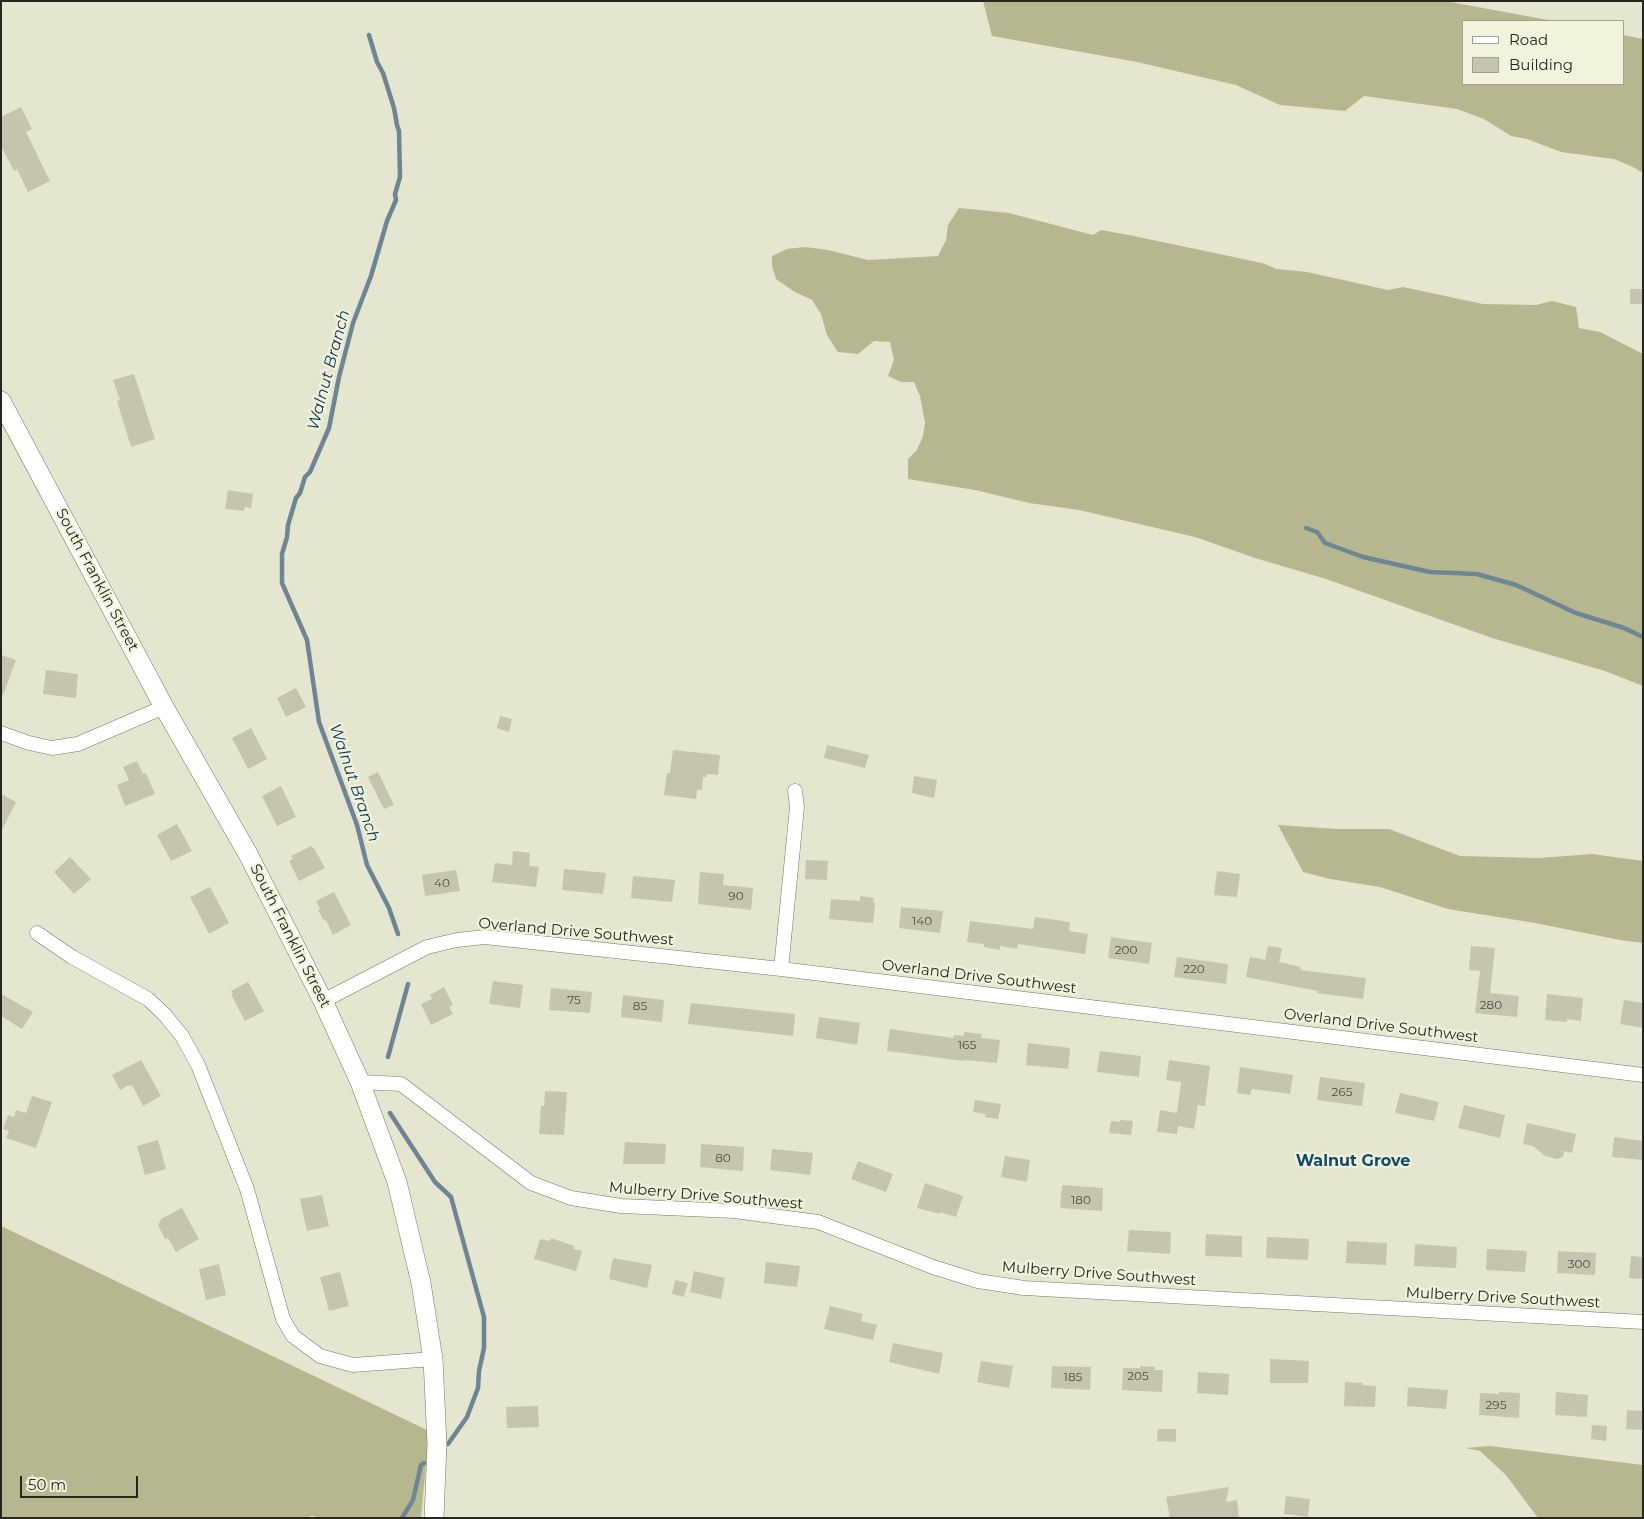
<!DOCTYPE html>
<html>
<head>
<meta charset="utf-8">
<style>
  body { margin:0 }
  #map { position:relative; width:1644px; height:1519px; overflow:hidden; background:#e5e6d0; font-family:Montserrat,sans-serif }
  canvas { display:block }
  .frame { position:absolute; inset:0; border:2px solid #26261e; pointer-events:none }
  .legend { position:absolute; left:1462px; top:20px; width:162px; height:65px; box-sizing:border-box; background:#f2f3dd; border:1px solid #a0a191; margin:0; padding:6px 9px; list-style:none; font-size:15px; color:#26261e }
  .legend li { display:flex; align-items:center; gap:10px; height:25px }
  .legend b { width:25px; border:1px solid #a0a191 }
  .scale { position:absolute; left:20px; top:1476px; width:118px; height:22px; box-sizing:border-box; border:2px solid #26261e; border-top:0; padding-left:6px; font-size:15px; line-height:18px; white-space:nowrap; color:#26261e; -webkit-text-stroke:4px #f2f3dd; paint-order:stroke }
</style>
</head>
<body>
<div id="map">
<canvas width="1644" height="1519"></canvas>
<div class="frame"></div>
<ul class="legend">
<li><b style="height:6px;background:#fff"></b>Road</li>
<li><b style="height:14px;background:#c4c4af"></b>Building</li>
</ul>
<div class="scale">50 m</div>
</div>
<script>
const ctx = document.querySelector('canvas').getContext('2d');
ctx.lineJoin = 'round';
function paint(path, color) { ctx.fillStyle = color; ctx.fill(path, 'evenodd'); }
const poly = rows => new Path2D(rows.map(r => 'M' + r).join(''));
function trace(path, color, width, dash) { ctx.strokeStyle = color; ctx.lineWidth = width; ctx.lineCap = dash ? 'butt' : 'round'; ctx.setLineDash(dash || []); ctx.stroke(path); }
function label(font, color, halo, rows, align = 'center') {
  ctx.font = font + ' Montserrat,sans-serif'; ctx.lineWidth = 4.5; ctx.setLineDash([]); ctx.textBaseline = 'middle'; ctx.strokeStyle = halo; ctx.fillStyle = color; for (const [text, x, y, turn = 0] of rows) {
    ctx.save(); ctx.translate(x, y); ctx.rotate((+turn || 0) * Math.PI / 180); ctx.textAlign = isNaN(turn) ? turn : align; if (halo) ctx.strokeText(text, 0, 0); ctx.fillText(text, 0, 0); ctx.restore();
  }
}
paint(poly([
  [983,1,1445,1,1554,21,1463,21,1463,84,1623,84,1623,35,1643,39,1643,173,1633,167,1614,159,1561,152,1527,139,1511,136,1484,119,1457,109,1364,96,1345,111,1280,105,1236,85,1137,62,992,36],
  [959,208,1009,213,1093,235,1101,230,1129,235,1262,263,1277,269,1307,272,1388,290,1403,287,1483,304,1536,305,1552,301,1576,307,1579,328,1600,332,1643,354,1643,686,1605,671,1492,638,1326,579,1255,558,1195,537,1079,510,1029,503,975,490,908,479,908,459,917,450,923,436,925,423,920,396,914,382,901,382,888,376,894,360,890,342,874,341,858,354,838,352,827,335,821,314,812,300,795,292,776,279,772,266,772,256,787,249,805,247,828,250,868,260,938,256,946,240,948,225],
  [1278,825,1337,829,1389,829,1460,856,1539,858,1592,854,1643,861,1643,943,1620,940,1535,923,1448,909,1380,887,1330,879,1303,872],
  [1,1226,429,1431,421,1518,321,1518,311,1516,308,1518,1,1518],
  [1490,1446,1643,1465,1643,1518,1538,1518,1506,1475,1480,1451,1465,1448]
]), '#b6b78f');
trace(poly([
  [369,35,377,62,383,73,394,108,397,125,399,131,400,177,395,194,396,200,387,221,371,276,353,323,339,377,329,428,310,472,305,477,300,493,296,498,288,525,287,537,282,554,282,583,307,640,319,722,357,825,367,865,389,908,398,934],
  [1306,528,1317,532,1325,543,1363,557,1430,572,1477,574,1516,585,1576,613,1624,628,1643,637],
  [388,1057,408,984],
  [390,1113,435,1182,451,1197,484,1317,484,1348,479,1371,478,1388,467,1417,448,1444],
  [402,1518,413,1500,421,1465,424,1463]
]), '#6d8595', 4.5);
paint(poly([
  [21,107,32,129,26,132,50,181,28,192,17,169,14,171,1,146,1,117],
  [1630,289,1643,289,1643,304,1630,304],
  [134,374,155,439,131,447,117,401,120,400,113,380],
  [228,490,253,494,251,508,245,507,244,511,225,509],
  [1,655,16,660,3,695,1,695],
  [46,670,78,674,76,698,43,694],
  [296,688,306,707,286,717,277,698],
  [500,716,512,719,509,732,497,728],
  [251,728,267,759,248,769,232,738],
  [827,745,869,755,865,768,824,758],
  [673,750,720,755,718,775,707,774,706,777,703,777,702,790,697,790,696,799,664,795,667,773,670,773],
  [137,761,143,774,146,773,155,794,125,806,117,785,129,780,123,767],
  [378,772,394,805,384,809,368,777],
  [914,776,937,780,934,798,912,793],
  [281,786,296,817,277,826,262,796],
  [1,794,16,802,1,832],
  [177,824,192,851,171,861,157,835],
  [311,846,313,848,314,848,325,868,299,881,289,861,293,859,291,856],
  [513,851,530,853,529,866,539,867,536,887,492,882,495,863,512,865],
  [70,857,91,879,74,894,54,872],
  [806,860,828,861,827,880,805,879],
  [564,869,606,873,603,894,562,890],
  [456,870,460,891,425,896,422,875],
  [1217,871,1240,874,1237,897,1214,895],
  [700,872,724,874,723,885,753,888,751,910,698,904],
  [633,876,675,880,672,902,631,898],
  [210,887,229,923,209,934,190,897],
  [334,892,351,925,333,935,326,920,324,921,318,910,320,909,316,901],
  [860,896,874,898,873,903,875,903,873,923,829,919,831,899,860,901],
  [901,907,943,911,940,933,899,928],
  [1035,917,1070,922,1069,931,1088,934,1085,954,1018,944,1017,949,1000,946,1000,950,984,947,984,944,967,942,970,921,1033,929],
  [1111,937,1152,943,1149,964,1108,958],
  [1268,946,1282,948,1279,962,1301,967,1300,970,1366,978,1363,999,1317,993,1318,991,1246,977,1250,957,1265,960],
  [1471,946,1495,948,1490,993,1519,996,1517,1017,1475,1013,1480,971,1469,970],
  [1177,957,1228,964,1226,984,1174,977],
  [493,981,523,985,520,1008,489,1004],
  [248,982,264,1011,245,1021,231,994,233,994,231,991],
  [444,987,453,1005,449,1007,453,1014,431,1025,421,1004,432,999,430,995],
  [551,988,592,992,590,1013,549,1010],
  [1,994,33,1012,22,1029,1,1016],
  [1547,994,1583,998,1581,1021,1567,1019,1567,1022,1545,1020],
  [623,995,664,1000,662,1022,621,1017],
  [1624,1000,1643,1003,1643,1028,1620,1024],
  [691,1003,795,1014,793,1036,688,1024],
  [819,1017,860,1023,857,1045,816,1038],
  [890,1029,953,1038,954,1035,964,1036,964,1032,982,1034,981,1038,1000,1040,997,1063,964,1060,964,1061,887,1051],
  [1028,1043,1070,1048,1068,1069,1026,1065],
  [1100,1051,1141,1056,1139,1077,1097,1072],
  [141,1060,161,1096,143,1106,132,1085,130,1086,129,1085,120,1090,112,1075],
  [1169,1060,1210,1066,1205,1106,1198,1105,1194,1129,1178,1126,1177,1134,1157,1132,1160,1110,1177,1113,1181,1082,1166,1080],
  [1240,1067,1293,1075,1290,1094,1252,1089,1250,1095,1237,1093],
  [1320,1077,1365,1083,1362,1106,1317,1100],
  [545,1091,567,1092,564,1135,539,1134,541,1106,544,1106],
  [1400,1093,1439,1102,1434,1121,1395,1113],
  [32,1096,52,1102,36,1148,6,1138,9,1131,3,1129,8,1115,14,1117,16,1110,26,1113],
  [975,1100,1001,1104,998,1119,985,1117,986,1114,973,1112],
  [1464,1105,1505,1115,1500,1138,1458,1128],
  [1120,1120,1133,1121,1131,1135,1109,1133,1111,1121,1120,1122],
  [1527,1123,1576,1134,1572,1153,1564,1151,1563,1157,1557,1159,1545,1156,1533,1146,1523,1144],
  [1614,1137,1643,1141,1643,1160,1612,1157],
  [158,1140,166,1169,145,1175,137,1146],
  [625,1142,666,1144,665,1164,623,1164],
  [701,1144,744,1147,743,1171,700,1167],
  [772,1149,813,1153,810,1175,770,1170],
  [1005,1156,1030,1160,1027,1182,1001,1177],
  [858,1161,893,1174,886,1192,851,1179],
  [925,1183,963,1196,956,1217,940,1212,940,1214,917,1208],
  [1062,1185,1103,1188,1102,1211,1060,1208],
  [322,1195,329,1226,307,1231,300,1199],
  [182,1208,199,1239,176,1252,168,1238,165,1239,158,1225,161,1219],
  [1129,1230,1171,1232,1170,1254,1127,1251],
  [1206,1234,1242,1236,1242,1257,1205,1256],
  [1267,1237,1309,1239,1308,1260,1266,1258],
  [551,1238,574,1246,574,1249,582,1251,576,1271,534,1259,540,1239,550,1241],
  [1347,1241,1387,1243,1386,1265,1346,1263],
  [1415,1244,1457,1247,1456,1268,1414,1266],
  [1487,1249,1527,1251,1525,1272,1486,1270],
  [1558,1251,1596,1253,1595,1275,1557,1273],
  [1631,1256,1643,1257,1643,1279,1629,1278],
  [613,1258,652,1265,647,1288,609,1279],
  [766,1262,800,1266,797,1287,764,1283],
  [219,1264,226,1295,206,1300,199,1269],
  [694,1271,725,1278,721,1299,690,1292],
  [340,1272,349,1306,329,1311,320,1277],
  [675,1280,688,1283,684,1297,672,1294],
  [830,1306,863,1314,861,1321,877,1325,873,1340,824,1329],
  [893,1343,943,1353,939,1374,889,1362],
  [1270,1359,1309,1361,1308,1383,1270,1383],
  [981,1361,1013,1366,1009,1388,977,1382],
  [1052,1366,1091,1367,1090,1390,1051,1388],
  [1140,1366,1155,1367,1154,1370,1163,1370,1162,1392,1122,1390,1123,1368,1140,1368],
  [1198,1372,1229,1374,1228,1395,1197,1393],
  [1345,1382,1363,1383,1362,1385,1376,1386,1375,1407,1344,1406],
  [1408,1387,1448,1390,1446,1409,1407,1406],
  [1499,1392,1520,1393,1519,1418,1479,1415,1480,1393,1499,1394],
  [1556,1392,1588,1395,1587,1417,1555,1415],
  [538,1406,539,1427,507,1428,506,1407],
  [1627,1410,1643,1411,1643,1430,1626,1429],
  [1592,1425,1607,1426,1606,1441,1591,1439],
  [1158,1429,1176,1429,1176,1442,1157,1441],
  [1229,1487,1226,1502,1237,1500,1239,1518,1170,1518,1166,1497],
  [1286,1496,1310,1499,1308,1517,1284,1514]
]), '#c4c4af');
const minor = poly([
  [1,733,29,743,52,748,78,744,164,707],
  [37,933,72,957,148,999,164,1014,182,1036,198,1065,247,1189,283,1319,293,1336,320,1356,353,1365,433,1359],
  [781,969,797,807,795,791],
  [323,1001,427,947,457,940,485,937,781,969,1643,1075],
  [360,1082,401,1084,531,1183,571,1198,621,1206,734,1211,818,1222,933,1267,978,1281,1024,1288,1643,1322]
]);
const secondary = poly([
  [1,401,164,707,248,854,323,1001,360,1082,397,1182,421,1283,433,1359,437,1444,434,1518]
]);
trace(minor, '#757562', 15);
trace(secondary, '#757562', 20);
trace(minor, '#fff', 14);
trace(secondary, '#fff', 19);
label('12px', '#4e4e42', null, [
  ["40",442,883],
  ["90",736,896],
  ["140",922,921],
  ["200",1126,950],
  ["220",1194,969],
  ["75",574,1000],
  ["280",1491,1005],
  ["85",640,1006],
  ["165",967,1045],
  ["265",1342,1092],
  ["80",723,1158],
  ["180",1081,1200],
  ["300",1579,1264],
  ["205",1138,1376],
  ["185",1073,1377],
  ["295",1496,1405]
]);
label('15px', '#26261e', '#f2f3dd', [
  ["South Franklin Street",97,580,62],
  ["Overland Drive Southwest",576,932,5],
  ["South Franklin Street",290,936,63],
  ["Overland Drive Southwest",979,977,7],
  ["Overland Drive Southwest",1381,1026,7],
  ["Mulberry Drive Southwest",706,1196,5],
  ["Mulberry Drive Southwest",1099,1274,4],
  ["Mulberry Drive Southwest",1503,1298,3]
]);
label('italic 16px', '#093651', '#f2f3dd', [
  ["Walnut Branch",329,370,-75],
  ["Walnut Branch",354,783,71]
]);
label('bold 16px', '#12496b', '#f2f3dd', [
  ["Walnut Grove",1353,1161]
]);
</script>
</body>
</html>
